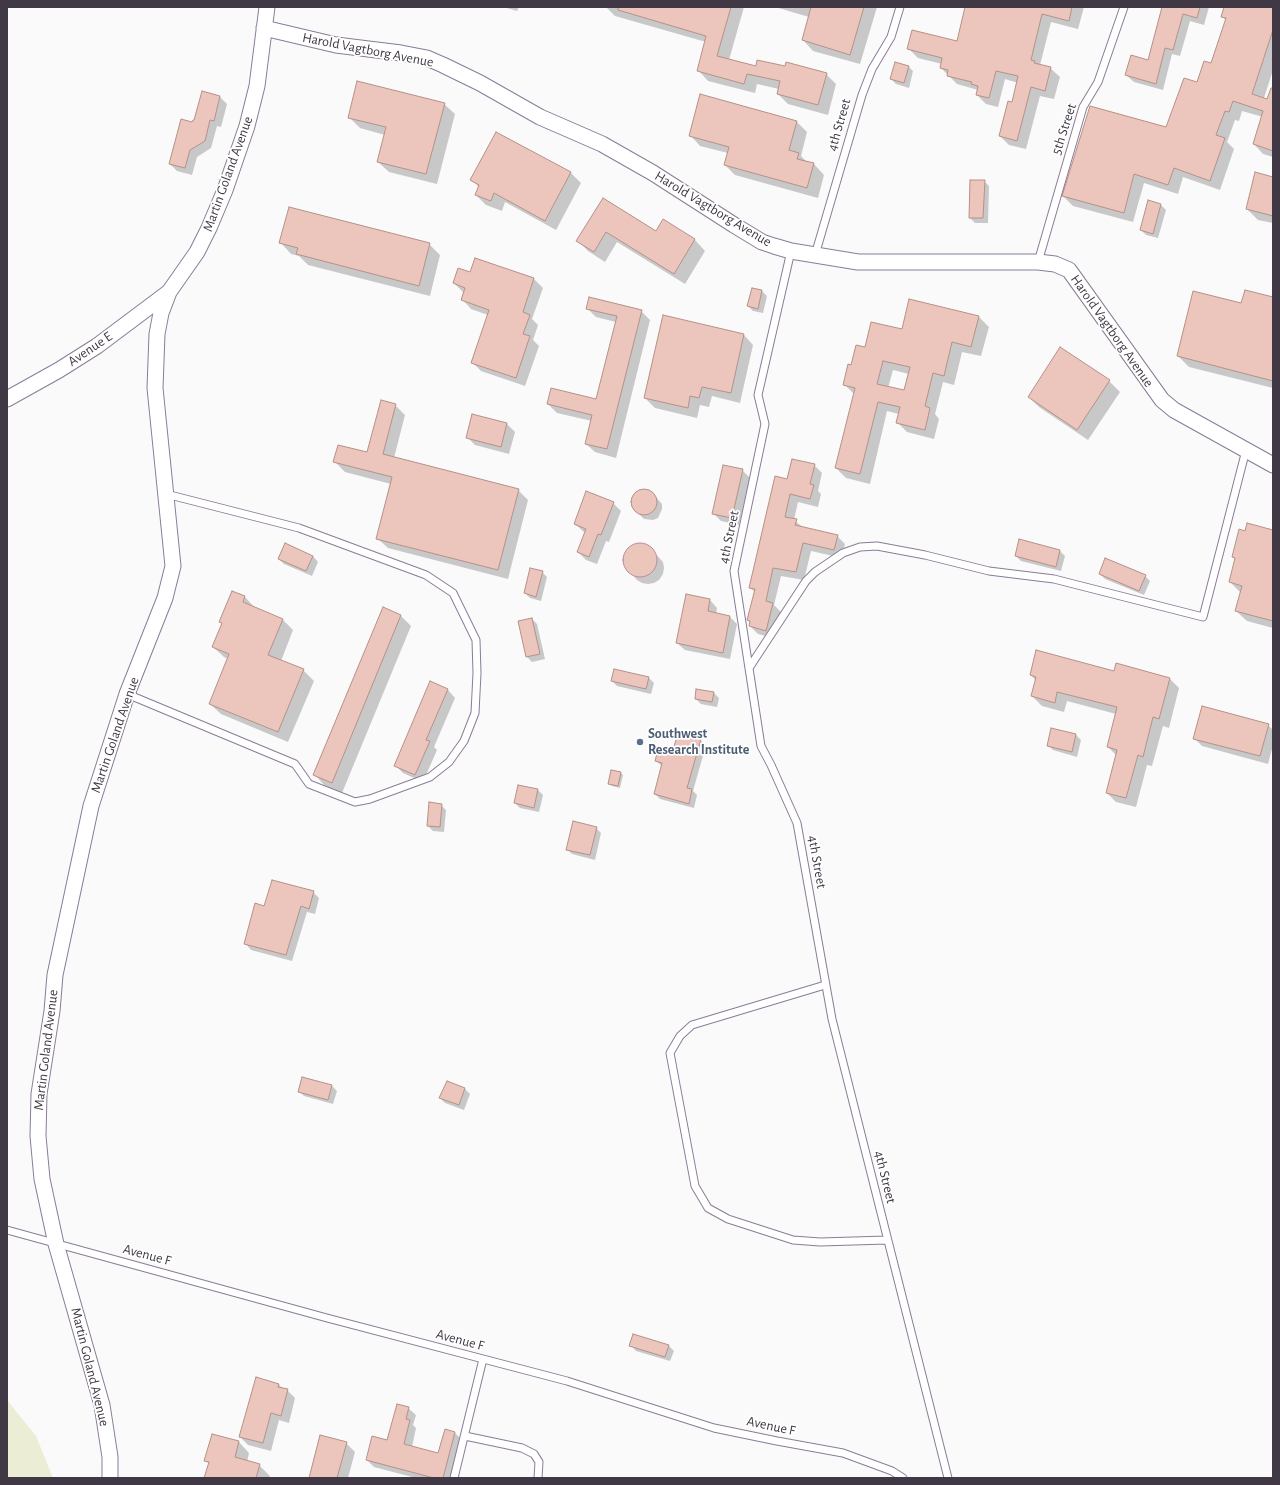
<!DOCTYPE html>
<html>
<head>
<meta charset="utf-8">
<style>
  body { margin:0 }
  #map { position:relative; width:1280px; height:1485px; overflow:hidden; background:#fafafa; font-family:"Alegreya Sans",sans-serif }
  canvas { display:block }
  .frame { position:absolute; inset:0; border:8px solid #403945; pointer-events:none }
</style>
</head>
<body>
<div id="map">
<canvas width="1280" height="1485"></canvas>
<div class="frame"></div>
</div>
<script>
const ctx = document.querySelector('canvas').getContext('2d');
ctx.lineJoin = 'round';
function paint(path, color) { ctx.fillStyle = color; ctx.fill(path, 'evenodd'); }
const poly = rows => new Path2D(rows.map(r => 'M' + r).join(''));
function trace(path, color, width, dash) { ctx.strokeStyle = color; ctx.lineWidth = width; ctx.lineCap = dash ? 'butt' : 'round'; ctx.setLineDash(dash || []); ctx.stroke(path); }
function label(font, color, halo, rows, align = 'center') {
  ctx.font = font + ' "Alegreya Sans",sans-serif'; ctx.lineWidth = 3.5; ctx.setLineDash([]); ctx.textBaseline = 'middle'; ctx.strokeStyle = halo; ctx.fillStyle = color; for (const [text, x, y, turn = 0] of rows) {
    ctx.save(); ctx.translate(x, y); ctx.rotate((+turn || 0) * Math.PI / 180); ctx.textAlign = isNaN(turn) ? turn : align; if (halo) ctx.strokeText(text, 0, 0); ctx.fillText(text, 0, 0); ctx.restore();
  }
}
paint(poly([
  [7,1400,36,1436,53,1478,7,1478]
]), '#ebedd5');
paint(poly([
  [503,7,519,7,517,11],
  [606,7,744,7,729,60,756,68,826,74,836,84,828,115,788,104,778,94,779,89,757,84,755,93,708,81,698,70,706,42,615,16],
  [775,7,877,7,860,64,813,51,803,40,809,17],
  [966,7,1084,7,1078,29,1051,22,1040,65,1050,68,1060,77,1054,99,1040,96,1026,149,1009,145,1000,136,1013,103,1018,83,1005,79,998,107,986,104,977,95,978,90,957,84,941,68,942,64,918,58,908,48,958,42],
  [1163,7,1209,7,1204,25,1190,21,1180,56,1172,54,1163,90,1134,82,1126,75,1149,61],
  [1225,7,1273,7,1273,70,1264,98,1273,101,1273,157,1263,154,1254,144,1263,117,1242,111,1239,121,1235,120,1227,142,1234,149,1220,190,1183,177,1178,194,1144,183,1133,222,1073,206,1063,196,1167,128,1197,83,1212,65,1226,21,1222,16],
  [908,66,913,71,909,88,896,84,891,79],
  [203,93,220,97,227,104,221,127,217,126,211,148,197,157,192,175,177,171,170,164,193,123,195,121],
  [444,104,455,114,437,184,389,172,378,162,385,135,360,128,349,117],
  [797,122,807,132,801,156,808,163,814,164,824,175,818,198,735,175,725,165,728,153,700,146,690,135],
  [497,133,571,173,581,183,556,230,505,202,502,211,486,205,476,195,479,187,472,180],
  [1273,178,1273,223,1258,220,1247,209],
  [984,181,989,186,988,223,975,223,970,218],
  [603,199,656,232,663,221,695,240,705,251,685,284,617,242,605,262,588,251,578,241],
  [1161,205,1166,210,1158,238,1146,235,1141,230],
  [281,243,429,244,440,255,430,296,308,265,299,256,291,254],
  [476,259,534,279,543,288,532,319,538,325,533,340,539,346,525,386,481,371,472,362,488,315,471,309,462,299,464,293,454,283,471,273],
  [762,291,767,296,763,313,753,311,748,306],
  [1273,298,1273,388,1189,367,1178,356,1242,304],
  [587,308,641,311,650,320,616,458,595,452,586,444,592,421,557,413,548,404,597,401,616,322,596,317],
  [979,317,989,327,981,356,962,352,954,385,943,382,935,414,939,419,934,439,907,432,897,422,899,414,887,411,870,484,846,478,836,468,855,395,844,384,852,366,866,348,903,330],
  [893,370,909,374,904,392,888,388],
  [744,335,753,345,740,403,712,396,709,407,700,405,697,418,655,408,645,398],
  [1061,348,1109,381,1120,392,1088,440,1039,407,1029,397],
  [395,405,405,415,394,458,518,490,528,500,508,579,388,548,377,538,391,484,345,472,335,462,368,453],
  [472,415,507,424,515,432,509,454,475,445,467,437],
  [814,465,822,473,818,491,821,494,818,507,798,502,794,520,805,529,837,536,845,544,842,558,811,551,804,580,781,576,774,605,781,612,774,638,758,634,750,626,751,623,748,620,755,592,750,588,788,480],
  [742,470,750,478,739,525,721,521,713,513],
  [646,490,654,495,662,504,662,509,658,518,653,520,644,519,635,510,632,504,634,496,637,493],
  [613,503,621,511,609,542,606,541,597,564,586,560,578,552,585,533,575,524],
  [1273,531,1273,628,1247,621,1236,611,1241,593,1230,582,1236,560,1233,557],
  [640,544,646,545,651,549,663,562,664,568,663,574,659,580,654,583,648,584,642,583,637,580,625,566,624,560,625,554,629,549,634,545],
  [1060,551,1065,556,1061,571,1021,561,1016,556],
  [313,556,318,562,312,576,284,564,279,559],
  [542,572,547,577,541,601,530,598,525,593],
  [1100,574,1145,576,1150,581,1144,595,1105,579],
  [233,592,245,597,256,609,283,620,293,630,281,661,303,670,314,681,288,742,221,714,210,704,228,659,224,657,213,647,223,624,221,622],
  [710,600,717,608,716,614,730,617,737,624,730,659,685,650,677,643],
  [401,616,411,626,342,793,325,786,315,775],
  [532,619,537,624,545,659,532,662,527,657,519,622],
  [1115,672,1170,679,1179,688,1169,728,1163,726,1152,766,1147,765,1136,807,1116,802,1107,793,1117,756,1108,747,1116,714,1067,701,1064,712,1042,706,1032,696,1036,681,1031,675],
  [649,678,654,683,651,694,617,686,612,681],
  [431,683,448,690,455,698,434,747,437,750,423,782,403,773,395,765],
  [697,690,714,693,719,698,717,707,701,704,696,699],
  [1268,725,1273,730,1273,745,1268,764,1202,746,1194,738],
  [1052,729,1076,735,1081,740,1077,757,1053,750,1048,745],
  [700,740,706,745,693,791,697,795,694,808,660,799,655,794,662,766,656,761],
  [612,771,621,773,623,775,620,788,612,786,609,783],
  [519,786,538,790,543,795,539,812,520,808,515,803],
  [441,805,446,810,444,832,433,831,428,826],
  [596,828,601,833,595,860,572,854,567,849],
  [313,892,319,898,315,914,307,912,292,961,251,950,245,943,265,907],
  [332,1086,337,1091,333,1104,304,1096,299,1091],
  [465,1089,470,1094,464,1110,445,1103,440,1098],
  [631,1345,669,1346,674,1351,670,1361,636,1351],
  [279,1385,283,1389,287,1390,295,1398,289,1423,279,1420,271,1451,248,1445,240,1437],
  [408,1408,416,1415,413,1425,416,1428,412,1447,439,1454,455,1433,462,1440,452,1478,416,1478,374,1467,367,1460,388,1441],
  [212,1435,239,1442,249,1453,247,1462,259,1465,270,1476,269,1478,205,1478,209,1464,205,1460],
  [346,1443,355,1452,348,1478,310,1478]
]), '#0003');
const building = poly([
  [618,7,731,7,717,56,756,66,757,60,785,66,786,62,827,73,818,105,777,94,780,81,747,74,744,84,697,71,706,36,618,10,618,7],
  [811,7,864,7,850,55,802,40,811,7],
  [965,7,1072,7,1069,21,1042,14,1031,60,1035,61,1034,63,1051,67,1045,91,1031,87,1017,141,999,136,1008,101,1012,102,1018,76,996,71,989,98,976,95,978,86,971,84,972,82,947,76,948,70,940,68,942,58,907,49,912,30,957,41,965,7],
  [1162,7,1200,7,1197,18,1183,14,1173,50,1165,48,1156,84,1125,75,1131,55,1148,60,1162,7],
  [1224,7,1273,7,1273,30,1252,94,1267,99,1271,88,1273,88,1273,151,1253,144,1263,111,1233,101,1229,112,1225,111,1216,135,1225,138,1210,181,1174,168,1168,185,1134,174,1124,213,1062,196,1090,106,1166,127,1184,78,1197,82,1204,61,1211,63,1226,18,1221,17,1224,7],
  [895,62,909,66,904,83,890,79,895,62],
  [357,81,445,103,426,174,377,162,386,127,348,118,357,81],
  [202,91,220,96,214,121,210,120,205,141,190,150,185,168,169,164,181,119,192,122,193,120,194,120,202,91],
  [700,94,797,121,789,150,799,153,797,159,814,163,807,188,724,165,729,147,689,136,700,94],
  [496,132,571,172,545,221,494,193,491,201,475,195,479,185,470,180,496,132],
  [1255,172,1273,177,1273,216,1246,209,1255,172],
  [970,180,985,180,983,218,969,218,970,180],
  [603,198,656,231,663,219,695,239,674,274,606,232,594,252,576,241,603,198],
  [1148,200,1161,204,1153,234,1140,230,1148,200],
  [289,207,430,243,419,286,296,254,298,248,279,243,289,207],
  [475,258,534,278,523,312,530,315,523,334,530,336,516,378,471,363,489,310,461,300,465,288,453,283,458,268,470,272,475,258],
  [752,288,762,290,758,309,747,306,752,288],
  [1245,290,1273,297,1273,381,1177,356,1193,291,1241,303,1245,290],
  [589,297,642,310,607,449,585,444,592,415,547,404,551,388,596,399,617,316,586,309,589,297],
  [909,299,979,316,971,347,952,342,944,376,933,373,925,406,930,408,925,430,896,423,900,407,878,402,860,474,835,468,855,388,843,385,848,364,851,365,856,345,865,347,871,322,902,329,909,299],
  [883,361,910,367,904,390,877,384,883,361],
  [663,315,744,334,731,393,702,387,699,398,690,396,688,408,644,398,663,315],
  [1060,347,1110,380,1077,430,1028,397,1060,347],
  [381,400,396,404,383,454,519,489,498,570,376,539,392,477,333,462,338,445,367,452,381,400],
  [472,414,507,423,501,447,466,438,472,414],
  [792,459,815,464,810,484,814,485,810,499,790,494,785,517,797,519,795,525,838,535,834,550,803,543,796,572,773,568,766,601,773,603,766,631,749,626,750,621,747,620,755,589,749,588,775,476,787,479,792,459],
  [723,465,743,469,732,518,712,514,723,465],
  '631 502a13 13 0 1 1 26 0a13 13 0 1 1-26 0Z',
  [586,491,614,502,601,535,598,534,589,557,577,552,586,529,574,524,586,491],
  [1247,523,1273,530,1273,621,1235,611,1242,586,1229,582,1235,558,1232,557,1239,529,1245,531,1247,523],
  [1019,539,1060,550,1056,567,1015,556,1019,539],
  [285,543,313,556,306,571,278,559,285,543],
  '623 560a17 17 0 1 1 34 0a17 17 0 1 1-34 0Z',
  [1105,558,1146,575,1139,591,1099,574,1105,558],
  [530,568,543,571,536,597,524,593,530,568],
  [232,591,245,596,243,602,283,619,268,655,304,669,278,732,209,704,229,654,212,647,222,623,219,622,232,591],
  [686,594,710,599,708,611,730,616,723,653,676,643,686,594],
  [383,607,401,615,332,783,313,775,383,607],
  [532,618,540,654,526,657,518,621,532,618],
  [1036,650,1114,671,1116,663,1170,678,1159,719,1153,717,1143,757,1138,755,1126,798,1106,793,1117,750,1107,747,1117,707,1057,692,1055,703,1031,696,1036,677,1030,675,1036,650],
  [614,669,649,677,646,689,611,681,614,669],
  [430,681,448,689,426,740,430,741,415,775,394,766,430,681],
  [696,689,714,692,712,702,695,699,696,689],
  [1202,706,1269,724,1260,756,1193,739,1202,706],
  [1051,728,1076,734,1072,752,1047,746,1051,728],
  [678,733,701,739,687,788,692,789,689,804,654,794,662,763,655,761,659,746,673,750,678,733],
  [611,770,621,772,618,786,608,784,611,770],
  [518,785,538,789,534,808,514,803,518,785],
  [429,802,442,804,440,827,427,826,429,802],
  [573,821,597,827,590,855,566,850,573,821],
  [272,880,314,891,309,909,301,906,286,955,244,944,255,903,264,906,272,880],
  [302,1077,332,1085,328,1100,298,1092,302,1077],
  [447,1081,465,1088,459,1105,439,1098,447,1081],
  [633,1334,669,1345,665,1357,629,1346,633,1334],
  [256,1377,279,1384,278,1387,288,1389,281,1416,271,1413,263,1443,239,1437,256,1377],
  [397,1404,409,1407,406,1419,410,1420,404,1444,438,1453,445,1429,455,1432,443,1478,434,1478,366,1460,372,1436,387,1440,397,1404],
  [212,1434,239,1441,235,1457,260,1464,256,1478,204,1478,209,1462,204,1461,212,1434],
  [320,1435,347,1442,337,1478,309,1478,320,1435]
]);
paint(building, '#ecc6bc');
trace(building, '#b59087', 1);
const service = poly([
  [791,251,758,395,765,424,734,571,761,746,771,765,797,823,832,1019,948,1478],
  [815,255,862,95,872,69,891,37,900,7],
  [1038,262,1083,107,1098,82,1124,7],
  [749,668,806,581,815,572,843,553,860,547,877,546,925,555,989,571,1054,579,1203,617,1246,450],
  [127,694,295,764,309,784,355,802,370,799,430,777,449,762,464,741,475,713,477,673,476,640,453,593,426,575,299,528,166,494],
  [825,985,692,1025,680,1036,670,1053,695,1186,708,1208,728,1219,793,1240,820,1242,887,1240],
  [7,1230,327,1318,567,1381,714,1428,777,1441,843,1453,892,1471,903,1478],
  [465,1436,522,1448,534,1454,539,1462,538,1478],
  [454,1478,483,1359]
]);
const minor = poly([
  [264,28,336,45,401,53,427,58,443,65,480,83,540,117,602,144,653,173,734,225,762,242,774,246,791,251,858,262,1038,262,1055,264,1069,270,1162,400,1174,410,1273,465],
  [7,399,59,370,97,346,169,292],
  [110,1478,110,1457,102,1405,56,1244,42,1179,38,1136,39,1094,52,1011,55,975,91,806,127,694,165,598,173,566,155,388,157,334,161,313,169,292,197,252,209,228,225,190,247,126,257,86,267,7]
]);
trace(service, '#8b7b98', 9);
trace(minor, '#8b7b98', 17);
trace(service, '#fff', 7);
trace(minor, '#fff', 15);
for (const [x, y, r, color] of [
  [640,742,4,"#5c6f8a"]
]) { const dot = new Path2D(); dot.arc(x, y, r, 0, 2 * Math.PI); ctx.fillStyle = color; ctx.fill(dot); trace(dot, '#fff', 1.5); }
label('14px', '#403945', '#fff', [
  ["Harold Vagtborg Avenue",368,50,11],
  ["4th Street",839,125,-74],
  ["5th Street",1064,129,-72],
  ["Martin Goland Avenue",228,174,-70],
  ["Harold Vagtborg Avenue",713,209,31],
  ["Harold Vagtborg Avenue",1112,331,55],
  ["Avenue E",90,349,-34],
  ["4th Street",729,537,-78],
  ["Martin Goland Avenue",115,735,-71],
  ["4th Street",817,862,80],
  ["Martin Goland Avenue",46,1050,-83],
  ["4th Street",885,1177,76],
  ["Avenue F",147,1255,15],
  ["Avenue F",460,1340,15],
  ["Martin Goland Avenue",90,1367,76],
  ["Avenue F",771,1426,12]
]);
label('bold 14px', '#4e5e75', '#fff', [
  ["Southwest",648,734],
  ["Research Institute",648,750]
], 'left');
</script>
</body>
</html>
